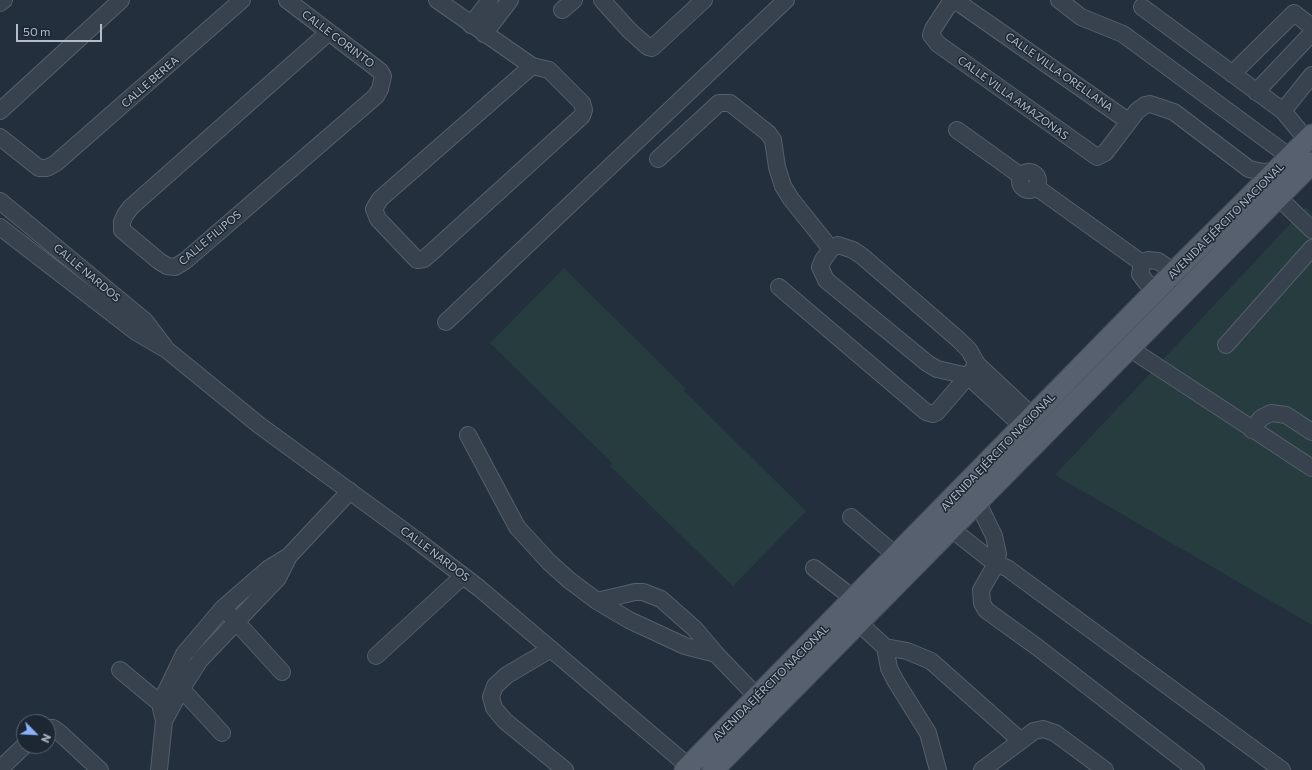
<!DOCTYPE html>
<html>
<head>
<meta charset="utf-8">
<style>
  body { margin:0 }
  #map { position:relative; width:1312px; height:770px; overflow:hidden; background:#242f3e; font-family:Commissioner,sans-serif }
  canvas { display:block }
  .north { position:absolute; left:16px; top:714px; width:40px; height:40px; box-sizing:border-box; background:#1d2633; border:1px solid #59626f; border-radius:50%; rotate:114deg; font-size:11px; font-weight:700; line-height:16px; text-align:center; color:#b4bcc9 }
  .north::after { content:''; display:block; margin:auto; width:14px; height:18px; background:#8ab4f8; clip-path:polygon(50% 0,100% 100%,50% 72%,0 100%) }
  .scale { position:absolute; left:16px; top:24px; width:86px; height:18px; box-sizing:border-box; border:2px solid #b4bcc9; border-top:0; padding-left:5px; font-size:12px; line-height:14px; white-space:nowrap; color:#b4bcc9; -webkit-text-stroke:3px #1d2633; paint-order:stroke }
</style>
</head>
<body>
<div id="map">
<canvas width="1312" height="770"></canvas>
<div class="north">N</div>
<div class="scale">50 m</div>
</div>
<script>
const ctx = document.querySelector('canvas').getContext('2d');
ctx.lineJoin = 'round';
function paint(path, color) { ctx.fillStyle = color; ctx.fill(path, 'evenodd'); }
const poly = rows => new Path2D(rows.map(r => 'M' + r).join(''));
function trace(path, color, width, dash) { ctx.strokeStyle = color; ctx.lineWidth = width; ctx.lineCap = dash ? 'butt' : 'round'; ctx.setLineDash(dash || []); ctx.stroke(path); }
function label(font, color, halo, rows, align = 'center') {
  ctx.font = font + ' Commissioner,sans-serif'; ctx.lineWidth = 3; ctx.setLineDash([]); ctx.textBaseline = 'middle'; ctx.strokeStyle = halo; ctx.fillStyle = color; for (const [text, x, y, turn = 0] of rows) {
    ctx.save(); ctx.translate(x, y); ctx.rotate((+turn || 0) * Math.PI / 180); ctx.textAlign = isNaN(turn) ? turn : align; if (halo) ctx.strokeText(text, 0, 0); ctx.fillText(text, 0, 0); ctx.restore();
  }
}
paint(poly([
  [1306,207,1312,213,1312,625,1055,475],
  [564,268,686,389,684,391,806,511,733,586,610,466,612,463,490,343]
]), '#263c3f');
const minor = poly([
  [287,0,380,71,383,76,380,89,376,96,185,261,175,267,167,266,159,261,122,230,122,222,125,215,131,207,329,32],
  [437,0,532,66,549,70,582,103,584,110,582,116,432,252,424,259,417,260,378,219,374,209,380,199,532,66],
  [602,0,629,30,648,47,652,48,704,0],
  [1059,0,1081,17,1123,34,1290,157],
  [0,3,4,0],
  [1142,7,1283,111,1307,140],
  [562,10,574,0],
  [471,25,490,0],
  [484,34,510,0],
  [1232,74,1294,13,1312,27],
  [1256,92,1312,33],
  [0,111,121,0],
  [1283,111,1312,75],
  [1128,121,959,3,954,2,948,6,933,29,931,35,938,44,1097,157,1105,153,1137,111,1145,105,1150,104,1174,112,1249,169,1263,172,1275,171],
  [957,130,1021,176],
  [0,137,39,168,47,168,56,163,242,0],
  [658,159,719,103,730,103,768,133,773,140,777,167,783,186,791,199,831,249],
  '1020 181a9 9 0 1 1 18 0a9 9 0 1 1-18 0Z',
  [1036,187,1142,263],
  [1278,197,1312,230],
  [0,201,145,321,164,346],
  [0,227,136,332,167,350,259,425,415,539,479,588,693,770],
  [779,287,926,412,933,414,937,412,968,376,1030,433],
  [1157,291,1146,282,1140,274,1142,263,1148,260,1158,261,1174,272],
  [446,322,786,0],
  [1226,345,1312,248],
  [1129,348,1312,468],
  [977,364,968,376,937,369,927,363,826,280,820,267,823,260,831,249,838,245,853,250,862,256,959,340,969,350,977,364,1041,424],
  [1252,430,1261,418,1271,413,1286,415,1312,432],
  [468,435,517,527,549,562,569,580,597,601,629,620,685,646,716,654],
  [977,501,994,536,998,554,996,564,981,590,982,603,986,610,1037,647,1196,770],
  [851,517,905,563],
  [950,528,996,564,1007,568,1282,770],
  [814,568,862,605],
  [597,601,635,592,643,592,661,599,695,629,716,654,765,705],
  [230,615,282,672],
  [850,615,885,647,907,651,931,661,1021,741],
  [885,647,889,668,895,680,928,733,938,770],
  [551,649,507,675,495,686,491,697,494,708,505,721,565,770],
  [376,656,463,576],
  [120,670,167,709],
  [175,682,222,733],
  [164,721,182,688,200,660,278,578,289,556],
  [48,728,53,728,60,733,100,770],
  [0,769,24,746],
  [159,770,164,721,160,704,184,654,223,608,268,569,289,556,350,491],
  [982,770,1034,731,1043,729,1055,733,1105,770]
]);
const major = poly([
  [685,770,1174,272,1312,135],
  [713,770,1312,163]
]);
trace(minor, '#565f6c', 18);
trace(major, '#414a57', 23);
trace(minor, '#38414e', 16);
trace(major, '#56606e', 21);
label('11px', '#b4bcc9', '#1d2633', [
  ["CALLE CORINTO",338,39,37],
  ["CALLE VILLA ORELLANA",1059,72,35],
  ["CALLE BEREA",150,82,-41],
  ["CALLE VILLA AMAZONAS",1013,98,36],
  ["AVENIDA EJÉRCITO NACIONAL",1226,221,-45],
  ["CALLE FILIPOS",210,238,-40],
  ["CALLE NARDOS",87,273,40],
  ["AVENIDA EJÉRCITO NACIONAL",998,452,-46],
  ["CALLE NARDOS",435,554,37],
  ["AVENIDA EJÉRCITO NACIONAL",771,683,-45]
]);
</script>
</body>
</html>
